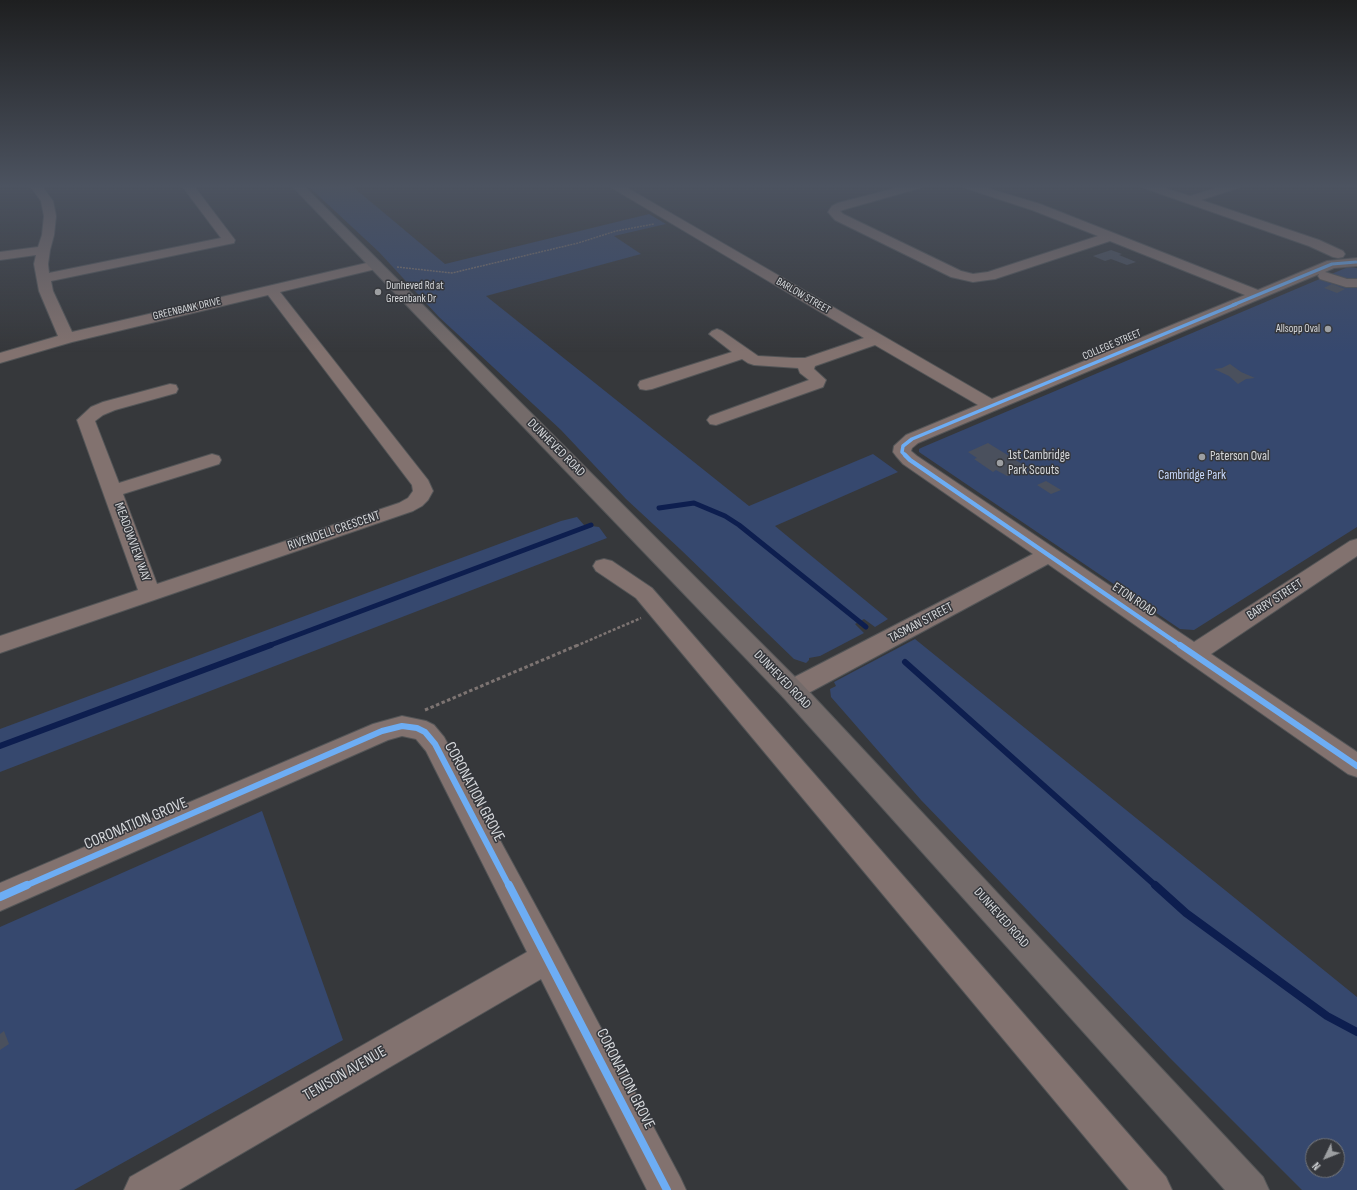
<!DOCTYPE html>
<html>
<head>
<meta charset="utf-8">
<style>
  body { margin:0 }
  #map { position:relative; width:1357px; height:1190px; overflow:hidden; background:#36383b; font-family:"Sofia Sans Condensed",sans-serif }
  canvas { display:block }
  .north { position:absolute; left:1305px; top:1138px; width:40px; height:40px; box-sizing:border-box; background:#35373c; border:1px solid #75777b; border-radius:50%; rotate:227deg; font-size:11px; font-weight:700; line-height:16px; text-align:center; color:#d5d7da }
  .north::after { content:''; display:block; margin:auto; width:14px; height:18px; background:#9d9fa2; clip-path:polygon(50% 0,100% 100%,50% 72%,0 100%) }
</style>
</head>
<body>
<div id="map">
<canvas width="1357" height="1190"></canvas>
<div class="north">N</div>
</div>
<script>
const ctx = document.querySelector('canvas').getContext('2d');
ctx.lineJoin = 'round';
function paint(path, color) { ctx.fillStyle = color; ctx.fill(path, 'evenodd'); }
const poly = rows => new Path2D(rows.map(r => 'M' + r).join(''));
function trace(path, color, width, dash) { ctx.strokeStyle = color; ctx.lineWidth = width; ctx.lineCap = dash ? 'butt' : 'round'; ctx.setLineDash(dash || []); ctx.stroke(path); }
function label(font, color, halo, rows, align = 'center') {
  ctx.font = font + ' "Sofia Sans Condensed",sans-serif'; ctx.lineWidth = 3; ctx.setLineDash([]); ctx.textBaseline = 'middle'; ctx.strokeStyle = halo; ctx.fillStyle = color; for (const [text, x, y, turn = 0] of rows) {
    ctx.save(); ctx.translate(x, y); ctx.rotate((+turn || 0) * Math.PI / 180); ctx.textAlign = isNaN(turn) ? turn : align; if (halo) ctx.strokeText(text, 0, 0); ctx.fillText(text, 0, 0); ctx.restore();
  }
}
paint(poly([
  [308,186,352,186,445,264,649,214,666,224,614,236,641,254,486,296,749,506,873,454,898,472,775,526,888,619,875,627,864,619,855,624,864,633,820,656,809,658,809,660,806,663,794,659,680,549,626,499,561,430,439,317,379,252],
  [1348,267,1357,268,1357,527,1194,630,1180,629,919,452,919,449,923,447],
  [577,517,584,525,599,527,607,538,0,772,0,729,561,521],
  [915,639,1357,997,1357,1190,1302,1190,1169,1057,921,800,831,697,830,689,836,686,834,682],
  [1313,1146,1337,1146,1337,1170,1313,1170],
  [262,811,343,1040,74,1190,0,1190,0,927]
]), '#36486e');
trace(poly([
  [659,508,694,503,725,516,739,525,866,627],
  [268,646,591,525]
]), '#0d1e4f', 5);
trace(poly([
  [905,662,1156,886],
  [0,746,271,645]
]), '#0d1e4f', 6);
trace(poly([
  [1155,885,1186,913,1327,1016,1357,1032]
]), '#0d1e4f', 8);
paint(poly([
  [1111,250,1122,254,1119,255,1136,262,1127,265,1111,259,1105,261,1093,256],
  [1332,284,1345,289,1337,293,1324,288],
  [1230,364,1241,372,1255,378,1246,379,1238,384,1229,376,1214,369,1222,368],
  [988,443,1027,467,1007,476,996,470,993,472,974,459,977,458,968,452],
  [1046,481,1061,490,1051,494,1037,485],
  [4,1031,9,1044,0,1050,0,1034]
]), '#4a505d');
const minor = poly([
  [30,186,42,186,53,201,56,216,54,235,50,250,48,264,49,273,221,238,182,186,194,186,235,240,234,243,229,244,51,281,53,291,72,332,375,261,380,262,382,265,380,268,280,292,428,480,433,491,428,500,422,506,413,511,0,653,0,636,138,590,77,420,91,407,103,402,170,384,176,385,178,389,176,393,115,410,103,415,95,421,119,483,212,454,219,456,221,460,219,464,123,494,157,584,399,503,408,498,413,491,412,485,268,295,72,342,0,363,0,353,58,336,39,291,34,264,36,255,0,260,0,252,38,247,42,235,44,216,41,201,30,186],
  [610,186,624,186,992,399,1245,295,1110,241,995,279,973,282,951,277,835,220,828,212,832,206,838,203,904,186,922,186,920,188,846,209,840,211,843,214,961,271,973,274,988,272,1098,236,1032,210,965,188,963,186,980,186,1040,204,1258,290,1327,261,1357,258,1357,266,1334,268,1325,272,1347,279,1357,279,1357,287,1346,287,1320,279,1318,276,1319,274,918,443,912,448,911,451,917,456,1194,642,1350,541,1357,539,1357,556,1211,654,1357,752,1357,777,1348,774,1048,564,801,697,792,699,783,697,780,690,783,683,1033,554,903,464,896,456,893,452,894,446,906,435,978,405,875,345,815,366,814,369,826,380,823,387,716,425,710,424,707,420,710,416,809,380,800,373,798,368,754,365,748,363,742,359,652,389,646,390,640,389,638,385,640,381,732,352,709,334,712,331,717,329,722,331,758,356,793,358,805,358,864,338,612,188,610,186],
  [1142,186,1158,186,1190,196,1223,186,1240,186,1238,188,1201,200,1319,240,1343,251,1345,254,1343,257,1338,258,1333,257,1309,246,1144,188,1142,186],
  [604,559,612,561,652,588,1166,1177,1172,1190,1129,1190,636,598,596,571,593,566,596,561,604,559],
  [402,716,426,721,434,725,444,737,558,947,680,1177,686,1190,647,1190,541,979,179,1190,124,1190,130,1177,527,952,426,751,416,739,402,736,388,740,0,911,0,883,373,724,402,716]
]);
const major = poly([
  [292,186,304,186,801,683,1263,1177,1269,1190,1225,1190,783,697,292,186]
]);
trace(minor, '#535557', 2);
trace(major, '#535557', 2);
trace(poly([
  [397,267,452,273,578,243,616,231,654,224]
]), '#7d7472', 1.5, [2, 1]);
trace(poly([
  [576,646,641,618]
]), '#7d7472', 2.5, [3, 2]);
trace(poly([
  [425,710,578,645]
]), '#7d7472', 3, [3.5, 2.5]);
paint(minor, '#82726f');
paint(major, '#746b6a');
trace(poly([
  [1233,305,1332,264,1356,262]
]), '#6dadf4', 3);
trace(poly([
  [906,456,902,452,903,446,912,439,1236,304]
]), '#6dadf4', 3.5);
trace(poly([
  [905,455,910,460,1181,646]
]), '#6dadf4', 4.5);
trace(poly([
  [1180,645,1357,766],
  [25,886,382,731,402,726,417,728,425,732,435,744,509,886]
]), '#6dadf4', 6);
trace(poly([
  [509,885,667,1190],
  [0,897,27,885]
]), '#6dadf4', 8);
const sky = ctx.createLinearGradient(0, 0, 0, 352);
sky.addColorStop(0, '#1e1f20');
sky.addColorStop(0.53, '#4c5360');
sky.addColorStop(1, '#4c536000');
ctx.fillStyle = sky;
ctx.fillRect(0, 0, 1357, 352);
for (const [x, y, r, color] of [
  [378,292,4,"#9d9fa2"],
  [1328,329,4,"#9d9fa2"],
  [1202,457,4,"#9d9fa2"],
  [1000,463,4,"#9d9fa2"]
]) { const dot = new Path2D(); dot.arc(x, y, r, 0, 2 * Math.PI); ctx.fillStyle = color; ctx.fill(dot); trace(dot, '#35373c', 1.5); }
label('11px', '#d5d7da', '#35373c', [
  ["Dunheved Rd at",386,286],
  ["Greenbank Dr",386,299],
  ["Allsopp Oval",1320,329,"right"]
], 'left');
label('11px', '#d5d7da', '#35373c', [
  ["BARLOW STREET",803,296,30],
  ["GREENBANK DRIVE",187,309,-13],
  ["COLLEGE STREET",1112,345,-23]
]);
label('13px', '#d5d7da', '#35373c', [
  ["DUNHEVED ROAD",556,448,45],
  ["RIVENDELL CRESCENT",334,531,-19],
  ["MEADOWVIEW WAY",132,542,70],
  ["ETON ROAD",1134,600,34],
  ["BARRY STREET",1275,600,-33],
  ["TASMAN STREET",921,623,-28],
  ["DUNHEVED ROAD",782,680,46],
  ["DUNHEVED ROAD",1001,918,48]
]);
label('13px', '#d5d7da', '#35373c', [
  ["1st Cambridge",1008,456],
  ["Park Scouts",1008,471],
  ["Paterson Oval",1210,457]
], 'left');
label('13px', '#c6d7fb', '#35373c', [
  ["Cambridge Park",1192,476]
]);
label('16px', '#d5d7da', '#35373c', [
  ["CORONATION GROVE",474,792,62],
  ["CORONATION GROVE",136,824,-23],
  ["TENISON AVENUE",345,1074,-30],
  ["CORONATION GROVE",625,1079,63]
]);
</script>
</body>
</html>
